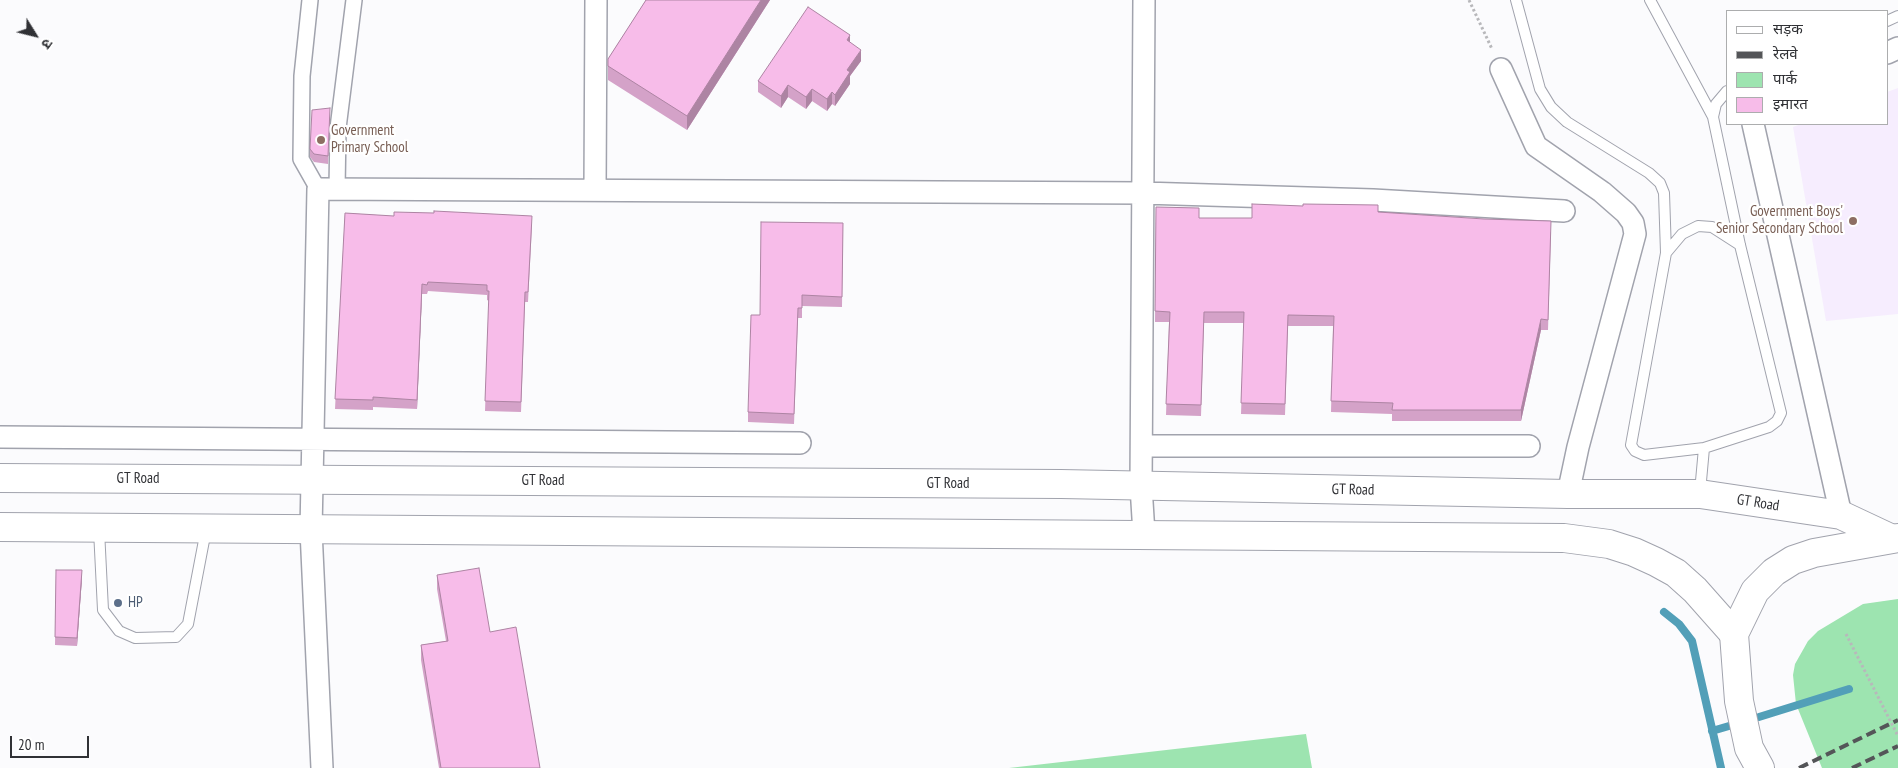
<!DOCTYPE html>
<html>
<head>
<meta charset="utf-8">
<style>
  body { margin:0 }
  #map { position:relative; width:1898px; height:768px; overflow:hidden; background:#fbfbfd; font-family:"PT Sans Narrow","Noto Sans Devanagari",sans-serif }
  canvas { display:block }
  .legend { position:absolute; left:1726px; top:10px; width:162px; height:115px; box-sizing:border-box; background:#fff; border:1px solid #acadae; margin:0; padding:6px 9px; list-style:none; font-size:15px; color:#303135 }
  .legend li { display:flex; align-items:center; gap:10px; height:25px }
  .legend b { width:25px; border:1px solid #acadae }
  .north { position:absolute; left:10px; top:10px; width:50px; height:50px; -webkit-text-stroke:4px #fff; paint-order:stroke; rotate:126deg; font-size:14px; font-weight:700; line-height:20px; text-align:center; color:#303135 }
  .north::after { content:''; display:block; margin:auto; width:18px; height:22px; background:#303135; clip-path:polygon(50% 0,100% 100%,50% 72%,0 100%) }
  .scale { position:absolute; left:10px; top:736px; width:79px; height:22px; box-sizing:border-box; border:2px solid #303135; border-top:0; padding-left:6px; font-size:15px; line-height:18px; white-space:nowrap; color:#303135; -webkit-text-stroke:4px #fff; paint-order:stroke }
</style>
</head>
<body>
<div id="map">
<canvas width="1898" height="768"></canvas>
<ul class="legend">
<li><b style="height:6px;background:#fff"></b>सड़क</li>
<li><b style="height:6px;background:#545558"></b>रेलवे</li>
<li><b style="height:14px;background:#9de4b0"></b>पार्क</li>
<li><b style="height:14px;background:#f7bce9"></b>इमारत</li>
</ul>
<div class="north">उ</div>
<div class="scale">20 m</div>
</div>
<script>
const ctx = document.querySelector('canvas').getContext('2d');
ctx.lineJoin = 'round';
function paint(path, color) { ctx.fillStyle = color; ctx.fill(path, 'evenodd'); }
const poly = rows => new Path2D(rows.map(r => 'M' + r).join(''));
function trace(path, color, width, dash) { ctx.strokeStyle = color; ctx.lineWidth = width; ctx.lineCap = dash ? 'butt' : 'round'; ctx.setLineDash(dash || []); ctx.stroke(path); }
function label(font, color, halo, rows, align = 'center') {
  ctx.font = font + ' "PT Sans Narrow",sans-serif'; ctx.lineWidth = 4.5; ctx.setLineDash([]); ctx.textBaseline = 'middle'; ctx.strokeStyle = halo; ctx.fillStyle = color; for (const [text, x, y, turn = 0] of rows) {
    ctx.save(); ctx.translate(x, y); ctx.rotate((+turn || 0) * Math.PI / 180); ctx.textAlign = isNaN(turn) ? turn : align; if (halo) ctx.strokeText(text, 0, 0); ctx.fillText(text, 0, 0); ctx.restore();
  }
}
paint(poly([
  [1898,88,1898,314,1826,321,1793,127,1801,124,1887,124,1887,92]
]), '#f6edfe');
paint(poly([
  [1898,599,1898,768,1822,768,1796,704,1793,675,1795,664,1808,641,1818,631,1863,604],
  [1306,734,1312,768,1009,768]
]), '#9de4b0');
trace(poly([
  [1664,612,1679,624,1692,641,1721,768],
  [1759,717,1849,689],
  [1712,731,1729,726]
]), '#529fb8', 8);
const service = poly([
  [1516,0,1540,89,1551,107,1567,122,1649,173,1660,183,1664,193,1666,253,1631,445,1635,451,1644,455,1704,448,1769,427,1777,421,1781,413,1740,245,1713,117,1716,104,1727,91],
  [1650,0,1713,117],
  [1887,21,1898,16],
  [1666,253,1682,234,1698,226,1712,227,1740,245],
  [1700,492,1704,448],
  [99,530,103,610,119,631,135,638,176,637,188,624,206,530]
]);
const pedestrian = poly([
  [310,0,302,76,301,159,318,189],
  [337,189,338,128,354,0]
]);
const minor = poly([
  [1887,53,1898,48],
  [1501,69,1536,146,1602,192,1626,213,1633,223,1635,234,1578,447,1568,494],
  [1753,124,1841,515],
  [595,190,596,0],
  [0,437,800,443],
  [1142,446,1529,446],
  [1144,534,1141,486,1144,0],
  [322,768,311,530,318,189,1143,193,1373,200,1564,211]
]);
const secondary = poly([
  [0,478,1061,484,1568,494,1700,494,1841,515,1890,538],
  [0,527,1564,538,1609,544,1634,552,1656,562,1676,573,1695,590,1734,634]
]);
const primary = poly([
  [1760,768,1749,748,1739,701,1734,634,1755,591,1774,572,1793,560,1814,553,1898,538]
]);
trace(service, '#a1a3ad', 12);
trace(pedestrian, '#a1a3ad', 18);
trace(minor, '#a1a3ad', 24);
trace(secondary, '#a1a3ad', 30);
trace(primary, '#a1a3ad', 30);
trace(poly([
  [1469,0,1492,49],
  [1846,634,1898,736]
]), '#b8b8bb', 3, [2.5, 2.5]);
trace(service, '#fff', 10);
trace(pedestrian, '#fff', 15);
trace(minor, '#fff', 21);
trace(secondary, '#fff', 28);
trace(primary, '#fff', 28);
trace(poly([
  [1799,768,1898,720],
  [1852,768,1898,746]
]), '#545558', 4, [10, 5]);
paint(poly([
  [646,0,770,0,687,130,608,80,608,59],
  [850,42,861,61,850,76,850,84,835,106,832,104,827,111,812,101,806,109,788,97,781,108,758,92,758,81],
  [330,116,328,164,314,162,310,157,310,149],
  [1156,207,1199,218,1252,218,1378,212,1551,232,1548,330,1541,330,1521,421,1392,421,1392,414,1331,412,1333,326,1288,326,1285,415,1241,414,1244,323,1204,323,1201,416,1166,415,1169,322,1155,322],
  [345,213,532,225,528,302,525,302,521,412,485,411,489,301,487,300,487,295,428,291,427,294,422,294,417,409,373,407,373,410,335,409],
  [843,223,842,307,802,306,802,318,798,318,794,424,748,422,748,412,760,315],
  [56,570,82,578,77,646,55,645],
  [437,575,490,632,540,768,439,768,421,660,421,645,446,641,437,589]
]), '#d4a2c8');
paint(poly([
  [761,0,770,0,687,130,687,116],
  [850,35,850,47,847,40],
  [861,50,861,61,850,76,850,84,835,106,835,95,847,70],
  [788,85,788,97,781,108,781,96],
  [812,89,812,101,806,109,806,97],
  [832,92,832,104,827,111,827,99],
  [422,284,422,294,417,409,417,400],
  [1541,319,1541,330,1521,421,1521,410],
  [82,570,82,578,77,646,77,638]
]), '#ad84a3');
const building = poly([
  [646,0,761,0,687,116,608,66,608,59,646,0],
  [808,7,850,35,847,40,861,50,847,70,850,72,835,95,832,92,827,99,812,89,806,97,788,85,781,96,758,81,808,7],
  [330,108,328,156,314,154,310,149,312,110,330,108],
  [1252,204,1303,206,1303,204,1378,205,1378,212,1484,219,1551,221,1548,320,1541,319,1521,410,1392,410,1393,403,1331,401,1334,316,1288,315,1285,404,1241,403,1244,312,1204,312,1201,405,1166,404,1170,312,1155,311,1156,207,1199,208,1199,218,1252,218,1252,204],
  [434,211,532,216,528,292,525,292,521,402,485,401,489,291,487,291,487,285,428,282,427,285,422,284,417,400,373,397,373,400,335,399,345,213,394,216,394,212,434,213,434,211],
  [761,222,843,223,842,297,802,295,802,308,798,308,794,414,748,412,751,315,760,315,761,222],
  [479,568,490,632,516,627,540,768,441,768,421,645,448,641,437,575,479,568],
  [56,570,82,570,77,638,55,637,56,570]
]);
paint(building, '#f7bce9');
trace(building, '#ad84a3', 1);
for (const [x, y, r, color] of [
  [321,140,5,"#8d6e63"],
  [1853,221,5,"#8d6e63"],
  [118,603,5,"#5c6f8a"]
]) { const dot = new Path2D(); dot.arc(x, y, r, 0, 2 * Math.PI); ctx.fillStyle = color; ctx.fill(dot); trace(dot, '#fff', 2); }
label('15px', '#785e54', '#fff', [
  ["Government",331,131],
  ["Primary School",331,148],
  ["Government Boys'",1843,212,"right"],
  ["Senior Secondary School",1843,229,"right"]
], 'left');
label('15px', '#303135', '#fff', [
  ["GT Road",138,479],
  ["GT Road",543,481],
  ["GT Road",948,484],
  ["GT Road",1353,490,1],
  ["GT Road",1758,503,9]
]);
label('15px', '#4e5e75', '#fff', [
  ["HP",128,603]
], 'left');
</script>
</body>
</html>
